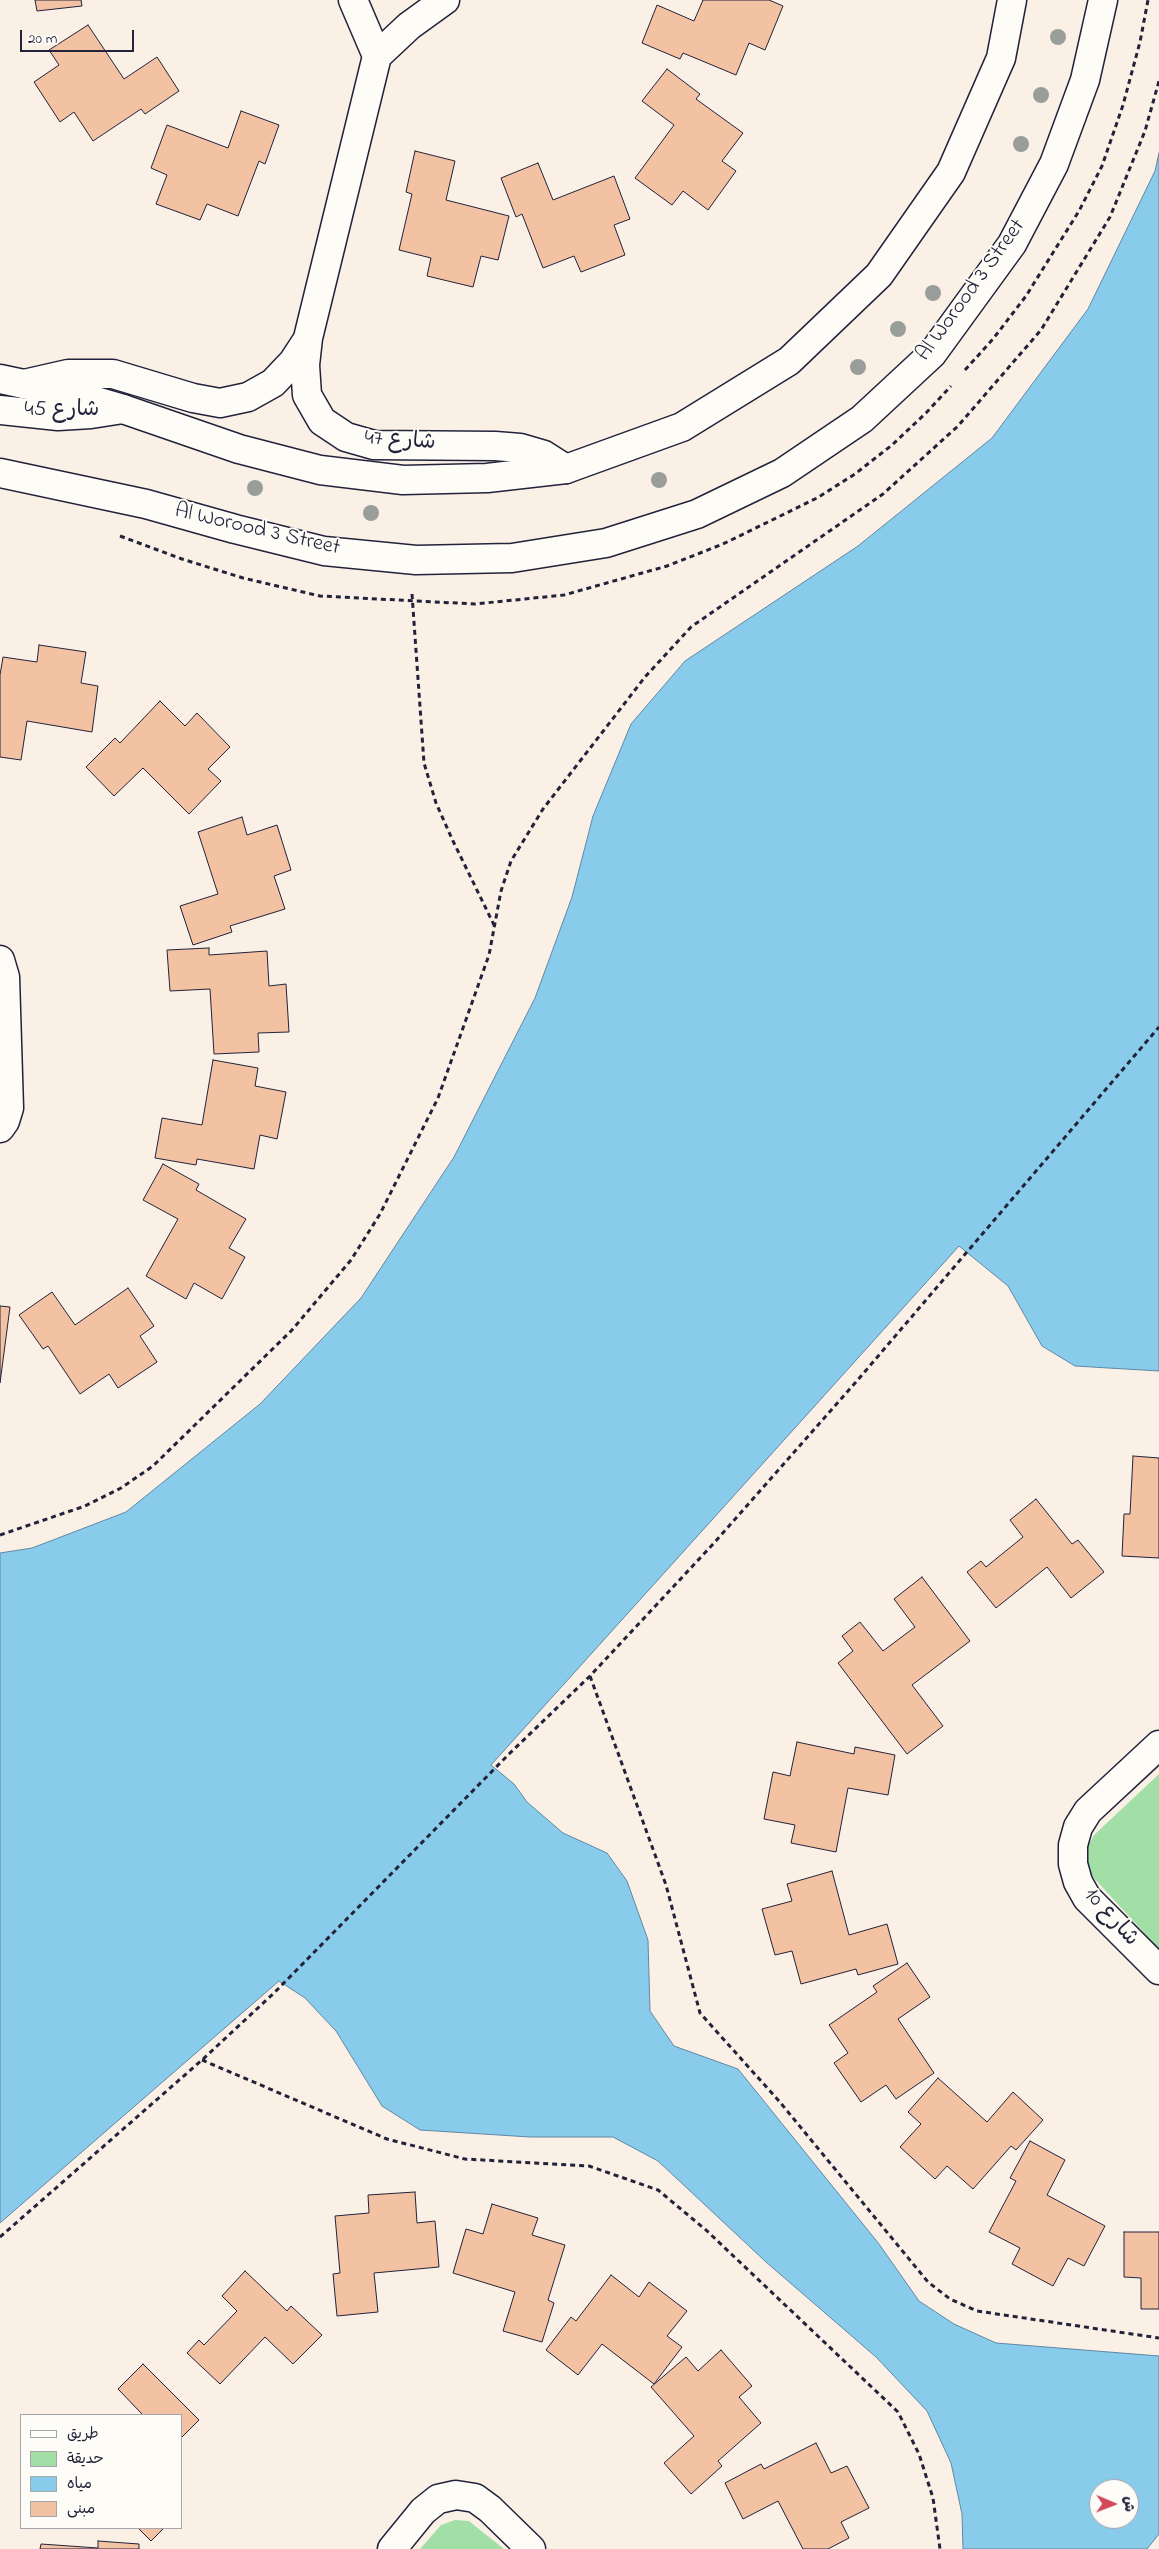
<!DOCTYPE html>
<html>
<head>
<meta charset="utf-8">
<style>
  body { margin:0 }
  #map { position:relative; width:1159px; height:2549px; overflow:hidden; background:#fbf0e6; font-family:"Indie Flower","Playpen Sans Arabic",sans-serif }
  canvas { display:block }
  .legend { position:absolute; left:20px; top:2414px; width:162px; height:115px; box-sizing:border-box; background:#fdfcf7; border:1px solid #a5a5ac; margin:0; padding:6px 9px; list-style:none; font-size:15px; color:#22223b }
  .legend li { display:flex; align-items:center; gap:10px; height:25px }
  .legend b { width:25px; border:1px solid #a5a5ac }
  .north { position:absolute; left:1089px; top:2479px; width:50px; height:50px; box-sizing:border-box; background:#fdfcf7; border:1px solid #a5a5ac; border-radius:50%; rotate:91deg; font-size:14px; font-weight:700; line-height:20px; text-align:center; color:#22223b }
  .north::after { content:''; display:block; margin:auto; width:18px; height:22px; background:#d1495b; clip-path:polygon(50% 0,100% 100%,50% 72%,0 100%) }
  .scale { position:absolute; left:20px; top:30px; width:114px; height:22px; box-sizing:border-box; border:2px solid #22223b; border-top:0; padding-left:6px; font-size:15px; line-height:18px; white-space:nowrap; color:#22223b; -webkit-text-stroke:4px #fdfcf7; paint-order:stroke }
</style>
</head>
<body>
<div id="map">
<canvas width="1159" height="2549"></canvas>
<ul class="legend">
<li><b style="height:6px;background:#fdfcf7"></b>طريق</li>
<li><b style="height:14px;background:#a1dfa7"></b>حديقة</li>
<li><b style="height:14px;background:#89cbea"></b>مياه</li>
<li><b style="height:14px;background:#f3c2a3"></b>مبنى</li>
</ul>
<div class="north">ش</div>
<div class="scale">20 m</div>
</div>
<script>
const ctx = document.querySelector('canvas').getContext('2d');
ctx.lineJoin = 'round';
function paint(path, color) { ctx.fillStyle = color; ctx.fill(path, 'evenodd'); }
const poly = rows => new Path2D(rows.map(r => 'M' + r).join(''));
function trace(path, color, width, dash) { ctx.strokeStyle = color; ctx.lineWidth = width; ctx.lineCap = dash ? 'butt' : 'round'; ctx.setLineDash(dash || []); ctx.stroke(path); }
function label(font, color, halo, rows, align = 'center') {
  ctx.font = font + ' "Indie Flower","Playpen Sans Arabic",sans-serif'; ctx.lineWidth = 4; ctx.setLineDash([]); ctx.textBaseline = 'middle'; ctx.strokeStyle = halo; ctx.fillStyle = color; for (const [text, x, y, turn = 0] of rows) {
    ctx.save(); ctx.translate(x, y); ctx.rotate((+turn || 0) * Math.PI / 180); ctx.textAlign = isNaN(turn) ? turn : align; if (halo) ctx.strokeText(text, 0, 0); ctx.fillText(text, 0, 0); ctx.restore();
  }
}
paint(poly([
  [1159,1774,1159,1949,1092,1876,1087,1863,1087,1848,1094,1835],
  [455,2520,469,2521,504,2549,420,2549,441,2525]
]), '#a1dfa7');
const water = poly([
  [1159,153,1159,1371,1075,1366,1042,1346,1008,1286,959,1246,491,1765,514,1784,527,1802,563,1833,607,1853,627,1881,648,1940,650,2011,674,2046,738,2069,879,2244,919,2301,954,2324,996,2343,1159,2356,1159,2534,1147,2549,963,2549,962,2514,951,2463,927,2411,876,2357,766,2262,658,2161,613,2137,530,2137,420,2130,382,2106,336,2031,305,1998,279,1981,0,2223,0,1553,32,1548,126,1512,260,1404,361,1298,454,1157,535,998,572,897,593,816,631,724,685,661,858,546,992,438,1088,309,1155,171,1159,153],
  [1099,2489,1129,2489,1129,2519,1099,2519,1099,2489]
]);
paint(water, '#89cbea');
trace(water, '#6087a4', 1);
const building = poly([
  [35,0,81,0,82,6,37,11,35,0],
  [703,0,769,0,783,6,765,50,749,43,736,75,683,53,680,59,642,43,657,5,694,21,703,0],
  [88,25,124,79,157,57,179,91,145,114,141,109,93,141,74,112,60,122,34,82,59,65,49,50,88,25],
  [667,69,700,94,696,99,743,133,722,161,736,171,708,210,683,191,672,205,635,178,674,125,642,101,667,69],
  [241,111,279,125,265,164,259,161,238,216,207,204,200,220,156,204,167,175,151,168,167,125,228,148,241,111],
  [415,151,455,161,446,200,509,216,498,260,481,256,473,287,427,276,431,258,399,250,412,194,406,192,415,151],
  [538,163,553,200,614,176,630,219,614,225,625,255,581,272,574,256,543,268,522,214,516,217,501,178,538,163],
  [39,645,86,652,81,683,98,686,92,732,27,721,21,760,0,757,0,675,3,657,37,662,39,645],
  [160,701,185,726,197,713,230,747,208,769,221,781,189,814,143,768,114,796,86,767,115,738,120,743,160,701],
  [242,817,247,835,277,825,291,870,274,876,285,909,230,926,232,932,193,945,180,906,218,894,198,832,242,817],
  [209,948,209,955,267,951,269,986,286,984,289,1032,258,1033,259,1052,214,1054,210,989,170,991,167,950,209,948],
  [213,1060,258,1068,255,1086,286,1092,277,1139,260,1135,254,1169,197,1159,196,1165,155,1158,162,1118,202,1125,213,1060],
  [163,1164,199,1184,196,1190,246,1219,229,1248,245,1257,222,1299,194,1283,186,1299,146,1276,178,1219,143,1200,163,1164],
  [128,1288,154,1326,140,1336,157,1362,118,1388,109,1374,80,1394,48,1346,43,1349,19,1315,52,1292,75,1325,128,1288],
  [0,1306,10,1307,0,1383,0,1306],
  [1133,1456,1159,1458,1159,1558,1122,1556,1124,1514,1130,1514,1133,1456],
  [1036,1499,1072,1544,1078,1540,1104,1572,1071,1598,1047,1567,996,1608,967,1572,981,1561,986,1567,1023,1537,1010,1520,1036,1499],
  [922,1577,970,1641,912,1685,943,1726,907,1754,838,1663,853,1651,842,1636,860,1622,883,1651,915,1627,894,1599,922,1577],
  [797,1742,854,1754,855,1747,895,1755,888,1795,848,1788,836,1852,791,1843,795,1825,764,1819,773,1772,790,1776,797,1742],
  [832,1871,849,1935,887,1924,898,1964,858,1975,856,1969,801,1984,792,1951,775,1955,762,1909,792,1901,787,1884,832,1871],
  [907,1963,930,1997,898,2019,934,2073,896,2099,886,2085,861,2102,834,2063,848,2053,829,2025,877,1992,873,1986,907,1963],
  [938,2078,987,2122,1013,2092,1043,2120,1016,2150,1011,2146,973,2189,947,2166,935,2179,900,2147,921,2124,908,2112,938,2078],
  [1030,2141,1065,2160,1047,2195,1105,2226,1084,2266,1068,2258,1053,2286,1012,2264,1020,2248,989,2232,1016,2181,1010,2178,1030,2141],
  [415,2192,417,2223,435,2221,439,2267,374,2273,378,2312,337,2316,333,2274,340,2273,335,2216,369,2213,368,2195,415,2192],
  [492,2204,538,2218,532,2235,565,2245,548,2300,554,2303,542,2342,503,2331,515,2292,453,2273,466,2229,483,2234,492,2204],
  [1124,2232,1159,2232,1159,2309,1141,2309,1141,2278,1124,2277,1124,2232],
  [245,2271,287,2311,291,2306,322,2335,293,2364,265,2337,220,2384,187,2353,199,2340,204,2345,237,2311,222,2296,245,2271],
  [611,2275,639,2297,649,2282,687,2311,667,2336,682,2347,654,2384,602,2344,578,2375,546,2350,571,2317,576,2321,611,2275],
  [721,2350,752,2386,739,2397,761,2423,718,2461,722,2466,691,2494,664,2463,694,2436,651,2387,686,2357,698,2371,721,2350],
  [143,2364,199,2420,181,2438,181,2415,141,2415,142,2414,118,2389,143,2364],
  [816,2443,831,2473,847,2466,869,2508,841,2522,849,2538,828,2549,803,2549,778,2501,743,2519,725,2483,761,2464,764,2469,816,2443],
  [138,2528,164,2528,151,2541,138,2528],
  [98,2541,139,2544,139,2549,40,2549,41,2544,98,2548,98,2541]
]);
paint(building, '#f3c2a3');
trace(building, '#22223b', 1);
const street = poly([
  [353,0,377,56],
  [445,0,409,26,377,56,308,338,305,365,307,395,322,421,346,437,374,445,495,446,520,448,544,455,566,469],
  [24,384,68,374,113,374,193,398,220,403,248,397,273,383,293,362,308,339],
  [0,410,58,416,91,414,123,409],
  [0,960,5,977,9,1108,5,1121,0,1128],
  [1159,1745,1088,1811,1078,1827,1073,1845,1073,1864,1078,1882,1087,1898,1159,1970],
  [392,2549,423,2511,438,2499,456,2495,475,2498,490,2509,531,2549]
]);
const secondary = poly([
  [0,379,75,395,123,409,239,449,320,470,403,480,487,478,566,469,682,427,789,361,879,275,951,172,1001,58,1012,0],
  [0,473,146,504,235,529,324,551,416,560,512,558,606,543,697,514,782,473,862,419,932,354,1012,244,1054,164,1085,80,1103,0]
]);
trace(street, '#22223b', 31);
trace(secondary, '#22223b', 31);
trace(poly([
  [965,370,993,339,1026,296,1079,211,1102,166,1123,105,1140,42,1148,0],
  [120,536,182,559,243,578,320,596,475,604,564,595,667,566,723,544,817,498,855,474,892,445,926,413,951,386],
  [412,594,424,763,436,803,453,841,494,925],
  [0,1535,85,1506,121,1488,153,1466,292,1330,351,1260,380,1214,438,1098,489,955,501,891,511,861,543,809,645,677,691,627,883,494,958,426,1041,330,1110,217,1145,131,1159,81],
  [590,1676,666,1885,700,2013,779,2101,928,2282,950,2299,977,2311,1159,2338],
  [202,2060,387,2139,465,2159,589,2166,658,2190,706,2230,898,2412,919,2454,933,2498,940,2549],
  [0,2237,202,2060,274,1993,509,1754,590,1676,715,1542,856,1382,1159,1027]
]), '#22223b', 3, [5, 4]);
trace(street, '#fdfcf7', 28);
trace(secondary, '#fdfcf7', 28);
ctx.fillStyle = '#999e9a';
for (const [x, y] of [
  [1058,37],
  [1041,95],
  [1021,144],
  [933,293],
  [898,329],
  [858,367],
  [659,480],
  [255,488],
  [371,513]
]) { ctx.beginPath(); ctx.arc(x, y, 8, 0, 2 * Math.PI); ctx.fill(); }
label('22px', '#22223b', '#fdfcf7', [
  ["Al Worood 3 Street",972,291,-54],
  ["شارع 45",62,411],
  ["شارع 47",400,442,4],
  ["Al Worood 3 Street",257,531,13],
  ["شارع 10",1110,1918,48]
]);
</script>
</body>
</html>
